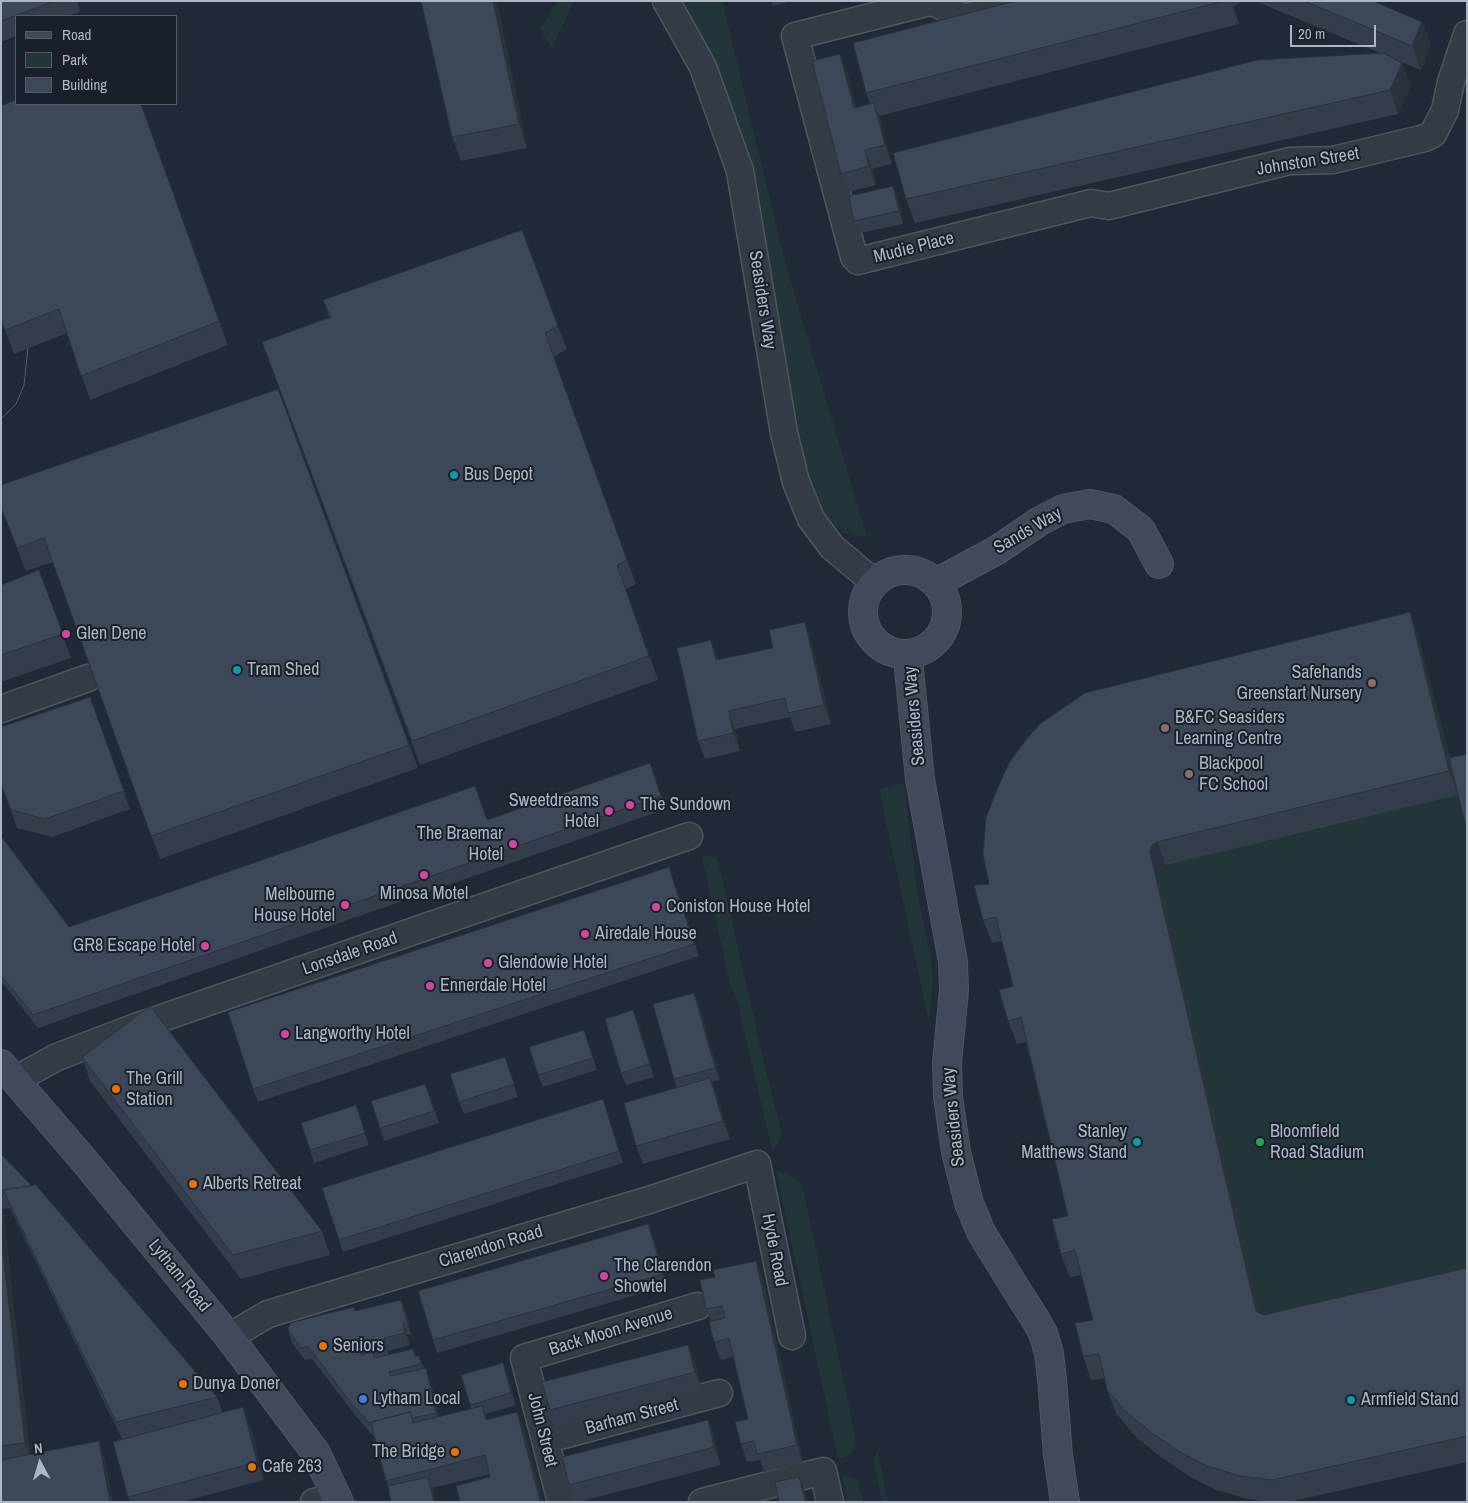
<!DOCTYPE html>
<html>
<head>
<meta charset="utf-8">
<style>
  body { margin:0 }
  #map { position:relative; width:1468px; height:1503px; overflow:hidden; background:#202937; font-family:"Archivo Narrow",sans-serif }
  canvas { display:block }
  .frame { position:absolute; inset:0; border:2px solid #adb6c4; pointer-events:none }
  .legend { position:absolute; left:15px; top:15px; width:162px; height:90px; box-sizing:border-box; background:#19202c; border:1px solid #545c69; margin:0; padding:6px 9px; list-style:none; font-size:15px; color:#adb6c4 }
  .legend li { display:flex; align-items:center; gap:10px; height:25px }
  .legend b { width:25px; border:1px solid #545c69 }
  .north { position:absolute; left:15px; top:1438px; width:50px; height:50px; -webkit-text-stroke:4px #19202c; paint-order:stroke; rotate:354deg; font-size:14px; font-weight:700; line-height:20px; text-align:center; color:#adb6c4 }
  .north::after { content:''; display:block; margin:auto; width:18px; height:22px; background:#adb6c4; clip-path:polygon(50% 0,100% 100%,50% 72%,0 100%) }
  .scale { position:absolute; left:1290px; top:25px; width:86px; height:22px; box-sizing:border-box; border:2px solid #adb6c4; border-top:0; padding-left:6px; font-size:15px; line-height:18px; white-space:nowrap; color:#adb6c4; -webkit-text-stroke:4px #19202c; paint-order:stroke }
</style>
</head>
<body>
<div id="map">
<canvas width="1468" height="1503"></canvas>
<div class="frame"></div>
<ul class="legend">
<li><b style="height:6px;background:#414a5a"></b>Road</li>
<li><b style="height:14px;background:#223538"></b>Park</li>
<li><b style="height:14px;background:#3c4757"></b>Building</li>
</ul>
<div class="north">N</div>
<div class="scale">20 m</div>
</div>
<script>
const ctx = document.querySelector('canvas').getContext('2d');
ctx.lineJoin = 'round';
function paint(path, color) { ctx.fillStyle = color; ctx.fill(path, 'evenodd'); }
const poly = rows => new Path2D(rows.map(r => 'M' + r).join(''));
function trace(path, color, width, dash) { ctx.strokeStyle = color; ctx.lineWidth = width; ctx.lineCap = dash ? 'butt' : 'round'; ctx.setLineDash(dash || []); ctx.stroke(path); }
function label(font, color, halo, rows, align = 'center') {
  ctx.font = font + ' "Archivo Narrow",sans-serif'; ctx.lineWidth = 4; ctx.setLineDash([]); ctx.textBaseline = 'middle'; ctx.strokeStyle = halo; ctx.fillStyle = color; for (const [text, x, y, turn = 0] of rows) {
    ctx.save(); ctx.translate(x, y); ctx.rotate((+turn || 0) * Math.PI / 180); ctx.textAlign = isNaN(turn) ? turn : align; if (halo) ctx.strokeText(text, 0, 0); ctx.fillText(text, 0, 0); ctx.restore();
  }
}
paint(poly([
  [558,1,574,1,552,48,540,29],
  [663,1,722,1,786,265,867,537,845,533,830,523,816,506,803,470,742,176],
  [1418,636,1457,781,1467,780,1467,1462,1289,1502,1267,1502,1248,1499,1216,1490,1189,1476,1161,1457,1136,1437,1116,1413,1107,1378,1091,1380,1084,1347,1101,1344,1029,1041,1017,1044,1007,1014,1021,1010,1004,941,992,943,983,909],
  [904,783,917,892,931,957,933,979,929,1022,879,789],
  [709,855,717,858,719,864,763,1058,782,1134,777,1145,772,1150,737,1000,731,988,702,857],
  [776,1171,787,1173,794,1177,800,1183,804,1193,856,1440,851,1453,846,1457,838,1459],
  [878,1451,888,1502,882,1502,873,1458],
  [842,1476,853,1477,858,1482,864,1502,847,1502]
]), '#223538');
const street = poly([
  [666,1,703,67,740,171,784,433,796,482,811,519,832,547,875,583],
  [1031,1,967,17,962,17,937,4,930,2,795,36,854,257,858,261,1091,203,1109,206,1290,161,1333,160,1425,138,1433,134,1445,110,1451,82,1467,34],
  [1,709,88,678],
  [15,1080,57,1057,133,1028,689,836],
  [229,1337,268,1314,649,1200,757,1164,792,1336],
  [545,1440,719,1393],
  [314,1502,337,1496],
  [561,1502,524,1358,698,1306],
  [702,1502,823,1471,830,1502]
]);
const secondary = poly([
  '863 612a42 42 0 1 1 84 0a42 42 0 1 1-84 0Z',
  [936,583,997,550,1040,521,1063,509,1090,504,1114,509,1141,530,1159,564],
  [910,654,909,669,920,779,953,962,954,990,947,1063,948,1097,956,1152,969,1203,981,1232,1016,1289,1034,1317,1043,1333,1049,1353,1052,1379,1058,1455,1065,1502],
  [1,1064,82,1158,229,1337,316,1453,339,1502]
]);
trace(street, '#4e5662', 29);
trace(secondary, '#4e5662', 30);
trace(street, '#333b47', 26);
trace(secondary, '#414a5a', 28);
trace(poly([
  [1,382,1,388],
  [1,419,16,404,24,385,28,348]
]), '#555f6e', 1);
paint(poly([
  [1,1,77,1,80,12,69,16,16,16,16,36,1,42],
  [421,1,497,1,527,148,461,161,452,137],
  [771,1,792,1,773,6],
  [1015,1,1243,1,1233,7,1239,24,879,116,892,164,872,169,876,185,848,192,841,174,847,72,856,108,870,104,866,93],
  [1255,1,1373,1,1422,22,1431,45,1421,70,1398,61,1402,63,1411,86,1398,114,915,223,906,199,1380,53],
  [141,104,228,345,90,400,67,333,14,354,1,320],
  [898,198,903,224,859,233,854,221],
  [323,300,558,326,567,349,553,357,636,584,626,589,658,680,420,765,262,342,329,317],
  [278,389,418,768,160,859,53,562,26,571,1,508,1,485],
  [39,570,71,658,1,682,1,585],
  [1410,612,1418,636,1458,795,1166,865,1161,869,1158,875,1260,1314,1263,1315,1467,1268,1467,1462,1289,1502,1267,1502,1248,1499,1216,1490,1189,1476,1161,1457,1136,1437,1116,1413,1107,1390,1105,1378,1091,1380,1083,1356,1093,1320,1081,1275,1070,1277,1061,1254,1068,1216,1026,1042,1017,1044,1008,1021,1013,986,1002,941,992,943,983,920,989,884],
  [811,640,831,724,795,732,790,717,735,729,740,751,705,759,698,741,718,660],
  [90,697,130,809,52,837,17,828,1,784],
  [650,763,666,809,38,1028,1,981,1,836,69,927,487,820],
  [669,867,699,956,258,1102,253,1089],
  [694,993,699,1005,720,1080,712,1082,717,1096,730,1139,643,1164,636,1146,677,1088,674,1079],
  [638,1022,654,1077,626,1085,621,1073],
  [588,1042,597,1070,543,1087,538,1075],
  [82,1057,322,1231,330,1255,241,1279,90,1081],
  [509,1069,518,1097,464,1114,459,1102],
  [430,1096,439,1123,384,1141,380,1128],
  [607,1112,623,1163,343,1252,339,1240],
  [360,1118,369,1145,314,1163,310,1150],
  [1,1154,217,1397,223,1413,250,1426,264,1480,182,1502,130,1502,128,1497,122,1439,10,1208,3,1209,30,1454,99,1441,105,1460,1,1502],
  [653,1237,667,1286,437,1353,433,1340],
  [756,1261,763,1280,803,1463,764,1472,760,1460,747,1462,741,1444,748,1419,733,1357,721,1360,714,1342,711,1321,706,1309,715,1277],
  [355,1311,406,1312,411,1334,407,1335,410,1345,388,1351,389,1355,413,1349,416,1356,419,1356,424,1368,430,1380,439,1417,471,1409,470,1405,507,1376,516,1405,485,1414,487,1419,517,1412,524,1430,543,1502,460,1502,490,1477,490,1474,432,1488,388,1486,374,1437,355,1415,312,1359,305,1360,292,1343,288,1330],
  [688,1345,695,1363,702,1390,556,1428,550,1410],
  [708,1420,714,1438,721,1465,579,1502,575,1502,569,1485]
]), '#343d4b');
paint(poly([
  [493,1,497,1,527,148,519,124],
  [1422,22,1431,45,1421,70,1412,46],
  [840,54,847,72,861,127,854,108],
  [1402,63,1411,86,1398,114,1390,90],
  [874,103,881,121,892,164,885,145],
  [865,150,872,169,876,185,869,166],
  [893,186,898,198,903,224,899,211],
  [1410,612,1418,636,1458,795,1449,771],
  [805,622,811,640,831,724,824,705],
  [711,640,718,658,723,679,716,660],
  [729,711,735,729,740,751,733,733],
  [1157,842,1166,865,1161,869,1158,875,1265,1335,1256,1311,1150,852,1152,845],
  [694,993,699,1005,720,1080,715,1068],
  [633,1010,638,1022,654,1077,650,1064],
  [710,1078,717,1096,730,1139,723,1121],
  [1,1205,3,1209,31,1462,25,1443,1,1237],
  [648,1224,653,1237,667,1286,663,1274],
  [756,1261,763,1280,803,1463,797,1445],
  [401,1300,406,1312,411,1334,407,1322],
  [403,1323,407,1335,410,1345,405,1333],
  [384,1338,388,1351,390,1359,386,1347],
  [688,1345,695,1363,702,1390,695,1372],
  [503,1363,507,1376,516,1405,511,1393],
  [426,1368,430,1380,441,1425,436,1413],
  [243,1407,250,1426,264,1480,257,1462],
  [517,1412,524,1430,543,1502,540,1501],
  [708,1420,714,1438,721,1465,714,1447],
  [99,1441,105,1460,113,1502,110,1502],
  [428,1477,433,1489,436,1502,434,1502],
  [799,1477,806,1495,808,1502,806,1502]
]), '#2a323d');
const building = poly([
  [1,1,54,1,1,21,1,1],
  [421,1,493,1,519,124,452,137,421,1],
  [1015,1,1224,1,866,93,853,43,1015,1],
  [1304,1,1373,1,1422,22,1412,46,1304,1],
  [1383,53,1402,63,1390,90,906,199,893,153,1257,60,1383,53],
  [840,54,854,108,874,103,885,145,865,150,869,166,841,174,812,61,840,54],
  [16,100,16,104,141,104,219,321,81,376,59,309,5,330,1,320,1,106,16,100],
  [893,186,899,211,854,221,849,196,893,186],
  [522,230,558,326,545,333,627,560,617,565,649,656,412,741,262,342,331,317,323,300,522,230],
  [278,389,409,745,151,836,44,538,17,548,1,507,1,485,278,389],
  [39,570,63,634,1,655,1,585,39,570],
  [1410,612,1449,771,1157,842,1152,845,1150,852,1256,1311,1263,1315,1467,1268,1467,1436,1272,1480,1240,1476,1207,1466,1180,1452,1152,1433,1127,1413,1107,1390,1099,1354,1083,1356,1075,1323,1093,1320,1075,1250,1061,1254,1052,1219,1068,1216,1021,1017,1008,1021,999,990,1013,986,996,917,983,920,974,885,989,884,983,854,986,818,997,789,1009,763,1028,737,1041,723,1085,693,1410,612],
  [805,622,824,705,788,713,785,698,729,711,733,733,698,741,677,648,711,640,716,660,773,648,769,630,805,622],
  [90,697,124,791,45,819,11,810,1,784,1,727,90,697],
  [1467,754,1467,831,1449,758,1467,754],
  [650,763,661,796,33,1015,1,975,1,836,69,927,475,786,487,820,650,763],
  [669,867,694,944,253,1089,228,1012,669,867],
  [694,993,715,1068,674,1079,653,1004,694,993],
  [150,1006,322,1231,233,1255,82,1057,150,1006],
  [633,1010,650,1064,621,1073,605,1019,633,1010],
  [584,1030,593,1058,538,1075,529,1047,584,1030],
  [505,1057,514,1084,459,1102,450,1074,505,1057],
  [710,1078,723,1121,636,1146,624,1103,710,1078],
  [425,1084,434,1111,380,1128,371,1101,425,1084],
  [603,1099,619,1151,339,1240,322,1188,603,1099],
  [356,1105,365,1133,310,1150,301,1123,356,1105],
  [1,1154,32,1186,1,1190,1,1154],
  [36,1185,217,1397,116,1422,3,1190,36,1185],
  [648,1224,663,1274,433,1340,418,1291,648,1224],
  [1,1237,25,1443,1,1446,1,1237],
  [756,1261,797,1445,757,1454,754,1441,741,1444,735,1422,748,1419,729,1338,714,1342,709,1322,725,1318,722,1306,706,1309,700,1280,715,1277,713,1270,756,1261],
  [401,1300,407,1322,403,1323,405,1333,384,1338,386,1347,361,1353,361,1355,373,1352,374,1358,413,1349,415,1357,419,1356,421,1364,389,1372,390,1376,426,1368,436,1413,412,1418,410,1412,371,1422,372,1426,351,1403,308,1346,301,1348,288,1330,290,1323,354,1307,355,1311,401,1300],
  [688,1345,695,1372,550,1410,542,1382,688,1345],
  [503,1363,511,1393,470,1405,461,1375,503,1363],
  [482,1406,486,1420,517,1412,540,1501,538,1502,460,1502,456,1486,490,1477,485,1455,386,1481,371,1422,410,1412,413,1423,482,1406],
  [243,1407,257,1462,128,1497,113,1442,243,1407],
  [708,1420,714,1447,569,1485,562,1457,708,1420],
  [99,1441,110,1502,1,1502,1,1460,99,1441],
  [428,1477,434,1502,391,1502,388,1486,428,1477],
  [799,1477,806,1502,779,1502,775,1482,799,1477]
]);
paint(building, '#3c4757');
trace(building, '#2a323d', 1);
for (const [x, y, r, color] of [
  [454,475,5,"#0f9aa8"],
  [66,634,5,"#d1479c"],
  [237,670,5,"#0f9aa8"],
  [1372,683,5,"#8d6e63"],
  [1165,728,5,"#8d6e63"],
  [1189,774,5,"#8d6e63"],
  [630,805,5,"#d1479c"],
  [609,811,5,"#d1479c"],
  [513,844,5,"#d1479c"],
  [424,875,5,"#d1479c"],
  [345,905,5,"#d1479c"],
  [656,907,5,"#d1479c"],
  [585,934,5,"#d1479c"],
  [205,946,5,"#d1479c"],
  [488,963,5,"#d1479c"],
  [430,986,5,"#d1479c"],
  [285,1034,5,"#d1479c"],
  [116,1089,5,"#e8710a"],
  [1137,1142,5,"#0f9aa8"],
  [1260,1142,5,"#2e9e5b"],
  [193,1184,5,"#e8710a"],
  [604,1276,5,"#d1479c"],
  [323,1346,5,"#e8710a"],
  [183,1384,5,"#e8710a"],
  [363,1399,5,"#3f7fe0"],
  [1351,1400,5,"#0f9aa8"],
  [455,1452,5,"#e8710a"],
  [252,1467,5,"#e8710a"]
]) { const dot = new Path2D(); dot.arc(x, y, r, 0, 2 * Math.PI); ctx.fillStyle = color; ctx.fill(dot); trace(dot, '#19202c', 2); }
label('18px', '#adb6c4', '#19202c', [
  ["Johnston Street",1308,162,-9],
  ["Mudie Place",914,248,-14],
  ["Seasiders Way",762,300,81],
  ["Sands Way",1028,531,-30],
  ["Seasiders Way",915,716,-95],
  ["Lonsdale Road",350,954,-19],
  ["Seasiders Way",954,1117,-96],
  ["Clarendon Road",491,1247,-17],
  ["Hyde Road",774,1250,79],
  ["Lytham Road",179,1276,51],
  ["Back Moon Avenue",611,1332,-17],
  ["Barham Street",632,1417,-15],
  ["John Street",542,1430,76]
]);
label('18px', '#adb6c4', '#19202c', [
  ["Bus Depot",464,475],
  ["Glen Dene",76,634],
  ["Tram Shed",247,670],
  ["Safehands",1362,673,"right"],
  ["Greenstart Nursery",1362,694,"right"],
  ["B&FC Seasiders",1175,718],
  ["Learning Centre",1175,739],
  ["Blackpool",1199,764],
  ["FC School",1199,785],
  ["Sweetdreams",599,801,"right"],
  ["Hotel",599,822,"right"],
  ["The Sundown",640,805],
  ["The Braemar",503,834,"right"],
  ["Hotel",503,855,"right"],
  ["Minosa Motel",424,894,"center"],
  ["Melbourne",335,895,"right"],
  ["House Hotel",335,916,"right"],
  ["Coniston House Hotel",666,907],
  ["Airedale House",595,934],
  ["GR8 Escape Hotel",195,946,"right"],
  ["Glendowie Hotel",498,963],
  ["Ennerdale Hotel",440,986],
  ["Langworthy Hotel",295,1034],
  ["The Grill",126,1079],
  ["Station",126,1100],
  ["Stanley",1127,1132,"right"],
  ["Matthews Stand",1127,1153,"right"],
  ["Bloomfield",1270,1132],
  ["Road Stadium",1270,1153],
  ["Alberts Retreat",203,1184],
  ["The Clarendon",614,1266],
  ["Showtel",614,1287],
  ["Seniors",333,1346],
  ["Dunya Doner",193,1384],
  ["Lytham Local",373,1399],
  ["Armfield Stand",1361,1400],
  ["The Bridge",445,1452,"right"],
  ["Cafe 263",262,1467]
], 'left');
</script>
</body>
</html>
